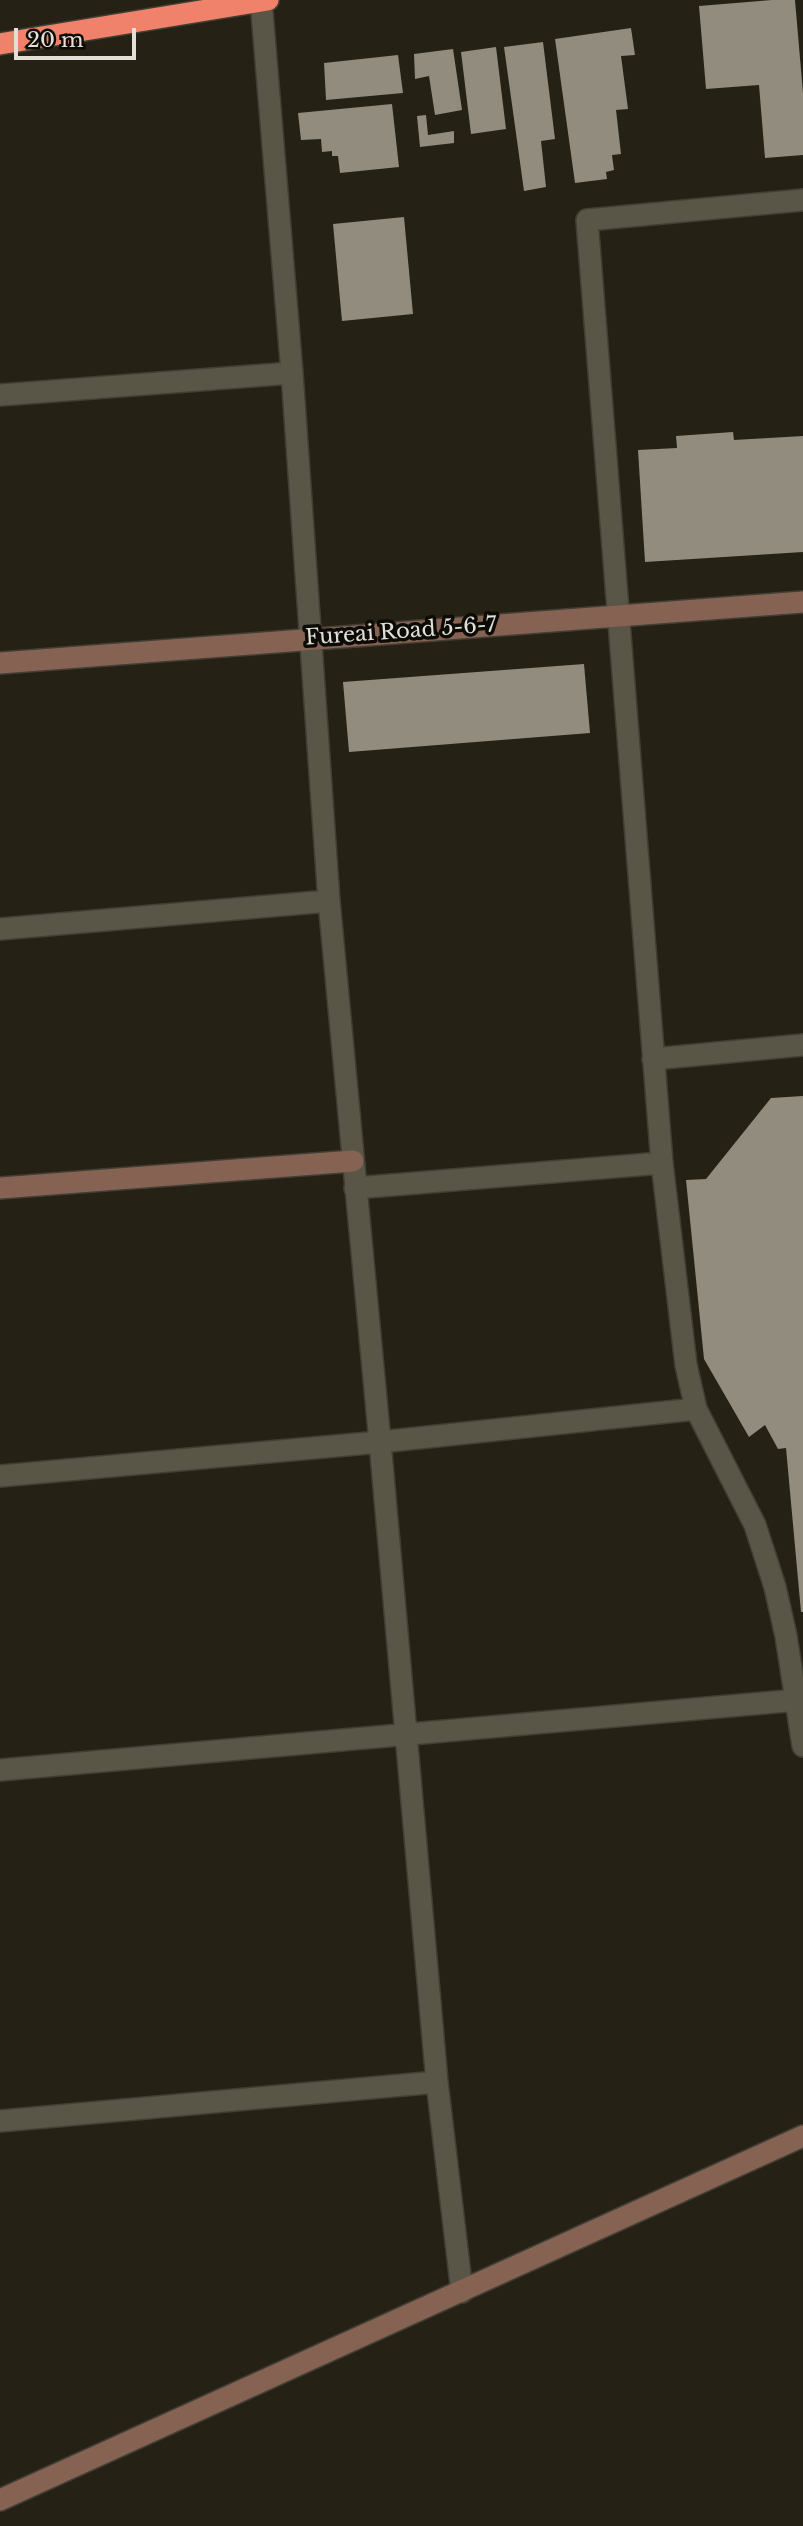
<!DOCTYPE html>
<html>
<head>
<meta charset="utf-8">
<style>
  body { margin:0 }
  #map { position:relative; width:803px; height:2526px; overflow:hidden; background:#252115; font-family:"Libre Baskerville",serif }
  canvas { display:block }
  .scale { position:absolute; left:14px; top:28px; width:122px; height:32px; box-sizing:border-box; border:4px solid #e1dfd7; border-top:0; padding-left:9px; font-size:21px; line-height:24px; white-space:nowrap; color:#e1dfd7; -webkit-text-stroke:5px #0d0b06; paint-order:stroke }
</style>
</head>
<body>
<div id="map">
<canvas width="803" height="2526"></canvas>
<div class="scale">20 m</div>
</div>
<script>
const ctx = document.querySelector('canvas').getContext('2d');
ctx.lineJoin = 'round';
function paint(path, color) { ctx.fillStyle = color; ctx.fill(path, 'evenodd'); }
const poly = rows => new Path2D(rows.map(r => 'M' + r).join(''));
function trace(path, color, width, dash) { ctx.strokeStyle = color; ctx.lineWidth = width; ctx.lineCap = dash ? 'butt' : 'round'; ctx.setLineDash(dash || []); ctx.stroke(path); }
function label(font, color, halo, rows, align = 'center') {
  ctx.font = font + ' "Libre Baskerville",serif'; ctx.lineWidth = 7; ctx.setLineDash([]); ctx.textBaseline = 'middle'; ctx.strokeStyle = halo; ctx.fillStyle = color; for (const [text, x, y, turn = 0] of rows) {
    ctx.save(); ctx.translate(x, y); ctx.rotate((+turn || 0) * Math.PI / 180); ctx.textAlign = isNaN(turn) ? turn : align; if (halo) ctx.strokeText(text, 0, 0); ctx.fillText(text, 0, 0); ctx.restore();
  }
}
paint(poly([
  [772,0,795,0,803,93,803,155,765,158,759,85,706,89,699,6],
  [631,28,635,55,621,56,628,109,616,110,621,154,612,155,614,170,606,172,607,179,575,183,555,39],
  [543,42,555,139,541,141,546,187,524,191,504,47],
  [496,47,506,129,471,134,461,52],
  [453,49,462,110,435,115,429,76,415,79,414,54],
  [398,55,403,93,326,100,324,63],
  [392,104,399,167,340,173,338,156,332,156,332,151,322,152,321,139,301,140,298,113],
  [426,115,428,135,454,131,454,143,420,147,417,116],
  [404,217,413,314,342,321,333,224],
  [733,432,734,440,803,436,803,552,645,562,638,450,677,448,676,436],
  [584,664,590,733,349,752,343,682],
  [803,1096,803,1612,801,1612,786,1448,778,1449,765,1425,749,1437,704,1359,686,1180,706,1179,771,1098]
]), '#918c7e');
const street = poly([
  [261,0,292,373,329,901,380,1442,437,2082,462,2292],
  [803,200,587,220,662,1163,686,1365,696,1409,755,1525,775,1587,786,1636,803,1746],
  [0,395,292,373],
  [0,929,329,901],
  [653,1059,803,1045],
  [355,1188,662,1163],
  [0,1476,380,1442,696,1409],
  [0,1770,798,1700],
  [0,2121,437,2082]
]);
const secondary = poly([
  [0,663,803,602],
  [0,1188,353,1161],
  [0,2500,803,2136]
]);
const highway = poly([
  [0,44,268,0]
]);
trace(street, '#413e35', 24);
trace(secondary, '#413e35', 24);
trace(highway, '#413e35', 24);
trace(street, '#595547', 21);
trace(secondary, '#866252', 21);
trace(highway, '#f0826b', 21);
label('21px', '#e1dfd7', '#0d0b06', [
  ["Fureai Road 5-6-7",401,632,-4]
]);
</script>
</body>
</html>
